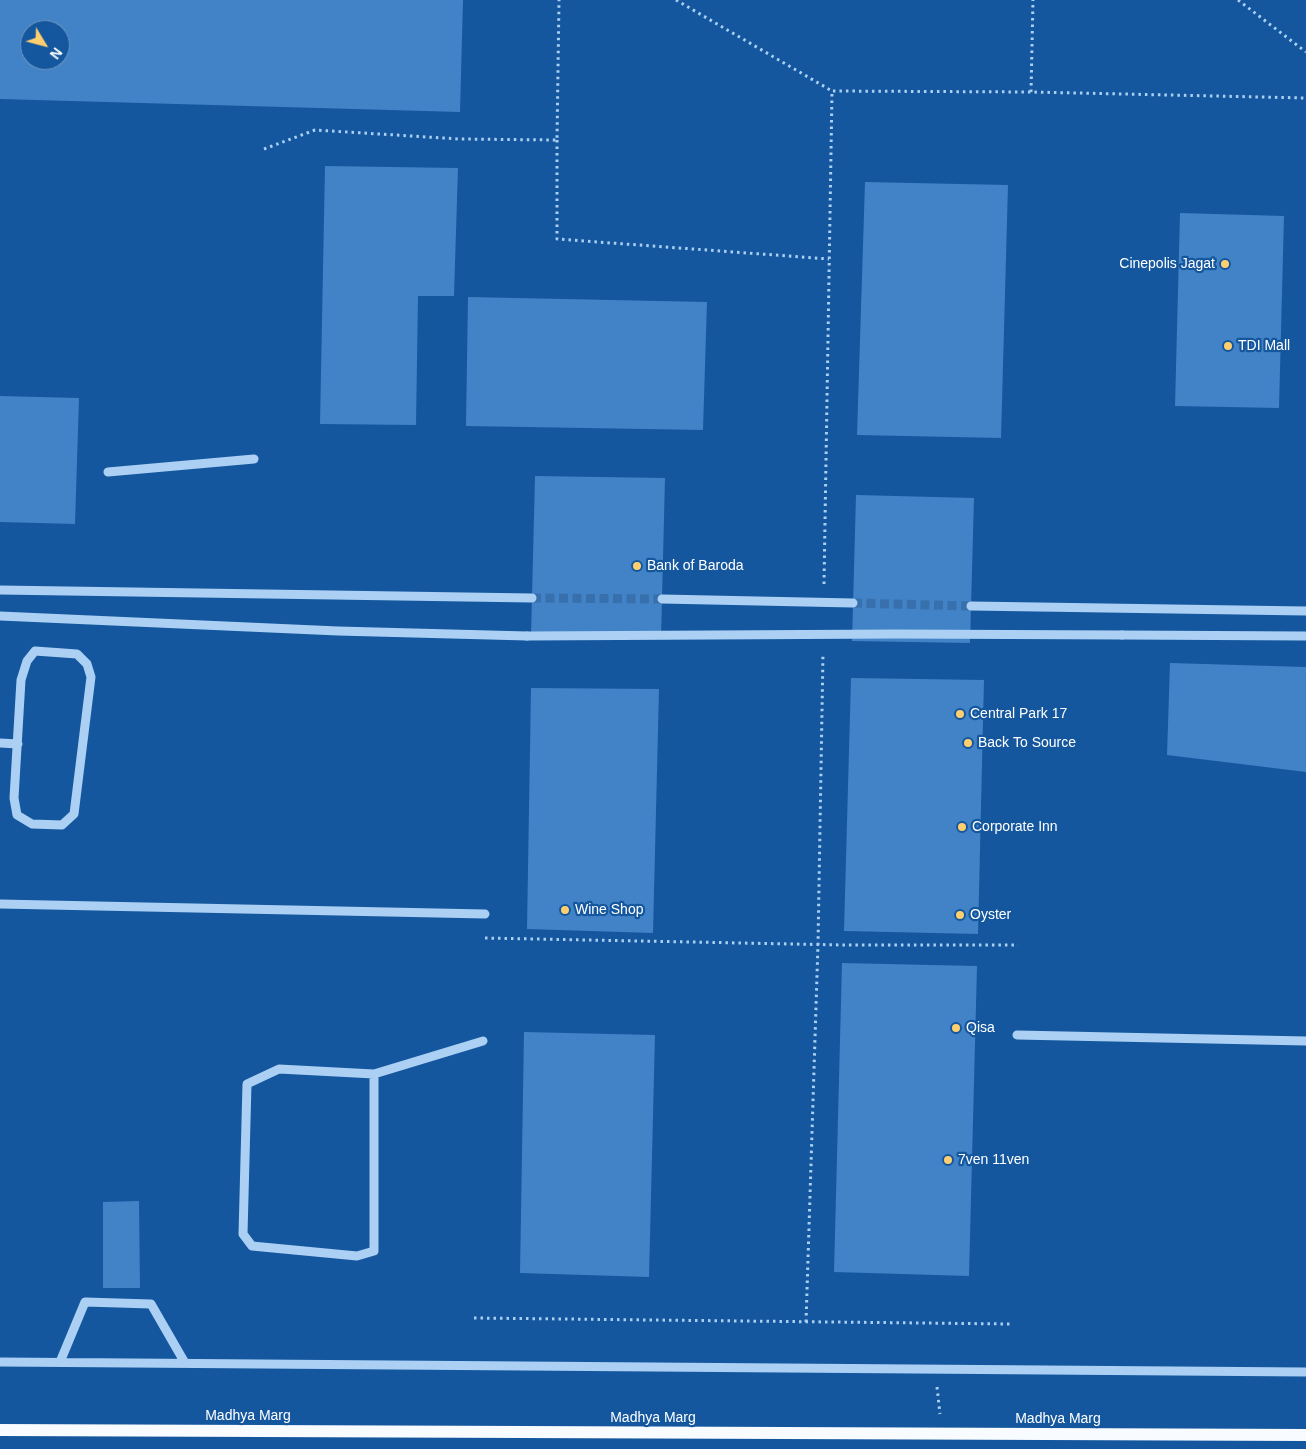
<!DOCTYPE html>
<html>
<head>
<meta charset="utf-8">
<style>
  body { margin:0 }
  #map { position:relative; width:1306px; height:1449px; overflow:hidden; background:#14579e; font-family:Arial,sans-serif }
  canvas { display:block }
  .north { position:absolute; left:20px; top:20px; width:50px; height:50px; box-sizing:border-box; background:#14579e; border:1px solid #729ac5; border-radius:50%; rotate:127deg; font-size:14px; font-weight:700; line-height:20px; text-align:center; color:#fff }
  .north::after { content:''; display:block; margin:auto; width:18px; height:22px; background:#ffce6e; clip-path:polygon(50% 0,100% 100%,50% 72%,0 100%) }
</style>
</head>
<body>
<div id="map">
<canvas width="1306" height="1449"></canvas>
<div class="north">N</div>
</div>
<script>
const ctx = document.querySelector('canvas').getContext('2d');
ctx.lineJoin = 'round';
function paint(path, color) { ctx.fillStyle = color; ctx.fill(path, 'evenodd'); }
const poly = rows => new Path2D(rows.map(r => 'M' + r).join(''));
function trace(path, color, width, dash) { ctx.strokeStyle = color; ctx.lineWidth = width; ctx.lineCap = dash ? 'butt' : 'round'; ctx.setLineDash(dash || []); ctx.stroke(path); }
function label(font, color, halo, rows, align = 'center') {
  ctx.font = font + ' Arial,sans-serif'; ctx.lineWidth = 4.5; ctx.setLineDash([]); ctx.textBaseline = 'middle'; ctx.strokeStyle = halo; ctx.fillStyle = color; for (const [text, x, y, turn = 0] of rows) {
    ctx.save(); ctx.translate(x, y); ctx.rotate((+turn || 0) * Math.PI / 180); ctx.textAlign = isNaN(turn) ? turn : align; if (halo) ctx.strokeText(text, 0, 0); ctx.fillText(text, 0, 0); ctx.restore();
  }
}
paint(poly([
  [0,0,463,0,460,112,0,99],
  [30,30,60,30,60,60,30,60],
  [325,166,458,168,454,296,418,296,416,425,320,424],
  [865,182,1008,185,1001,438,857,435],
  [1180,213,1284,216,1279,408,1175,406],
  [468,297,707,302,703,430,466,426],
  [0,396,79,398,75,524,0,522],
  [535,476,665,478,661,638,531,636],
  [856,495,974,498,970,643,852,641],
  [1170,663,1306,667,1306,772,1167,755],
  [851,678,984,680,978,934,844,931],
  [531,688,659,689,653,933,527,929],
  [842,963,977,966,969,1276,834,1272],
  [524,1032,655,1035,649,1277,520,1273],
  [139,1201,140,1288,103,1288,103,1202]
]), '#4183c6');
trace(poly([
  [532,598,662,599],
  [853,603,971,606]
]), '#3770ad', 9, [9, 4.5]);
trace(poly([
  [676,0,832,91],
  [1238,0,1306,52],
  [1031,92,1033,0],
  [557,140,557,239,829,259],
  [264,149,315,130,459,139,557,140,559,0],
  [824,584,832,91,1031,92,1306,98],
  [485,938,843,945,1018,945],
  [474,1318,1010,1324],
  [806,1322,818,944,823,653],
  [937,1387,940,1414]
]), '#abd0f4', 3, [2.5, 4]);
trace(poly([
  [108,472,254,459],
  [0,590,532,598],
  [971,606,1306,611],
  [0,616,338,631,527,636],
  [1122,635,1306,636],
  [35,651,77,654,87,664,91,677,74,814,62,825,32,824,17,815,14,798,21,680,27,661,35,651],
  [0,743,18,744],
  [0,904,485,914],
  [1017,1035,1306,1041],
  [374,1074,374,1251,357,1256,252,1246,243,1234,247,1084,279,1069,374,1074,483,1041],
  [0,1362,1306,1372],
  [60,1362,85,1302,151,1304,185,1363]
]), '#abd0f4', 9);
trace(poly([
  [0,1430,1306,1435]
]), '#f8fbff', 12);
trace(poly([
  [662,599,853,603],
  [527,636,896,634,1122,635]
]), '#abd0f4', 9);
for (const [x, y, r, color] of [
  [1225,264,5,"#ffce6e"],
  [1228,346,5,"#ffce6e"],
  [637,566,5,"#ffce6e"],
  [960,714,5,"#ffce6e"],
  [968,743,5,"#ffce6e"],
  [962,827,5,"#ffce6e"],
  [565,910,5,"#ffce6e"],
  [960,915,5,"#ffce6e"],
  [956,1028,5,"#ffce6e"],
  [948,1160,5,"#ffce6e"]
]) { const dot = new Path2D(); dot.arc(x, y, r, 0, 2 * Math.PI); ctx.fillStyle = color; ctx.fill(dot); trace(dot, '#14579e', 2); }
label('14px', '#fff', '#14579e', [
  ["Cinepolis Jagat",1215,264,"right"],
  ["TDI Mall",1238,346],
  ["Bank of Baroda",647,566],
  ["Central Park 17",970,714],
  ["Back To Source",978,743],
  ["Corporate Inn",972,827],
  ["Wine Shop",575,910],
  ["Oyster",970,915],
  ["Qisa",966,1028],
  ["7ven 11ven",958,1160]
], 'left');
label('14px', '#fff', '#14579e', [
  ["Madhya Marg",248,1416],
  ["Madhya Marg",653,1418],
  ["Madhya Marg",1058,1419]
]);
</script>
</body>
</html>
